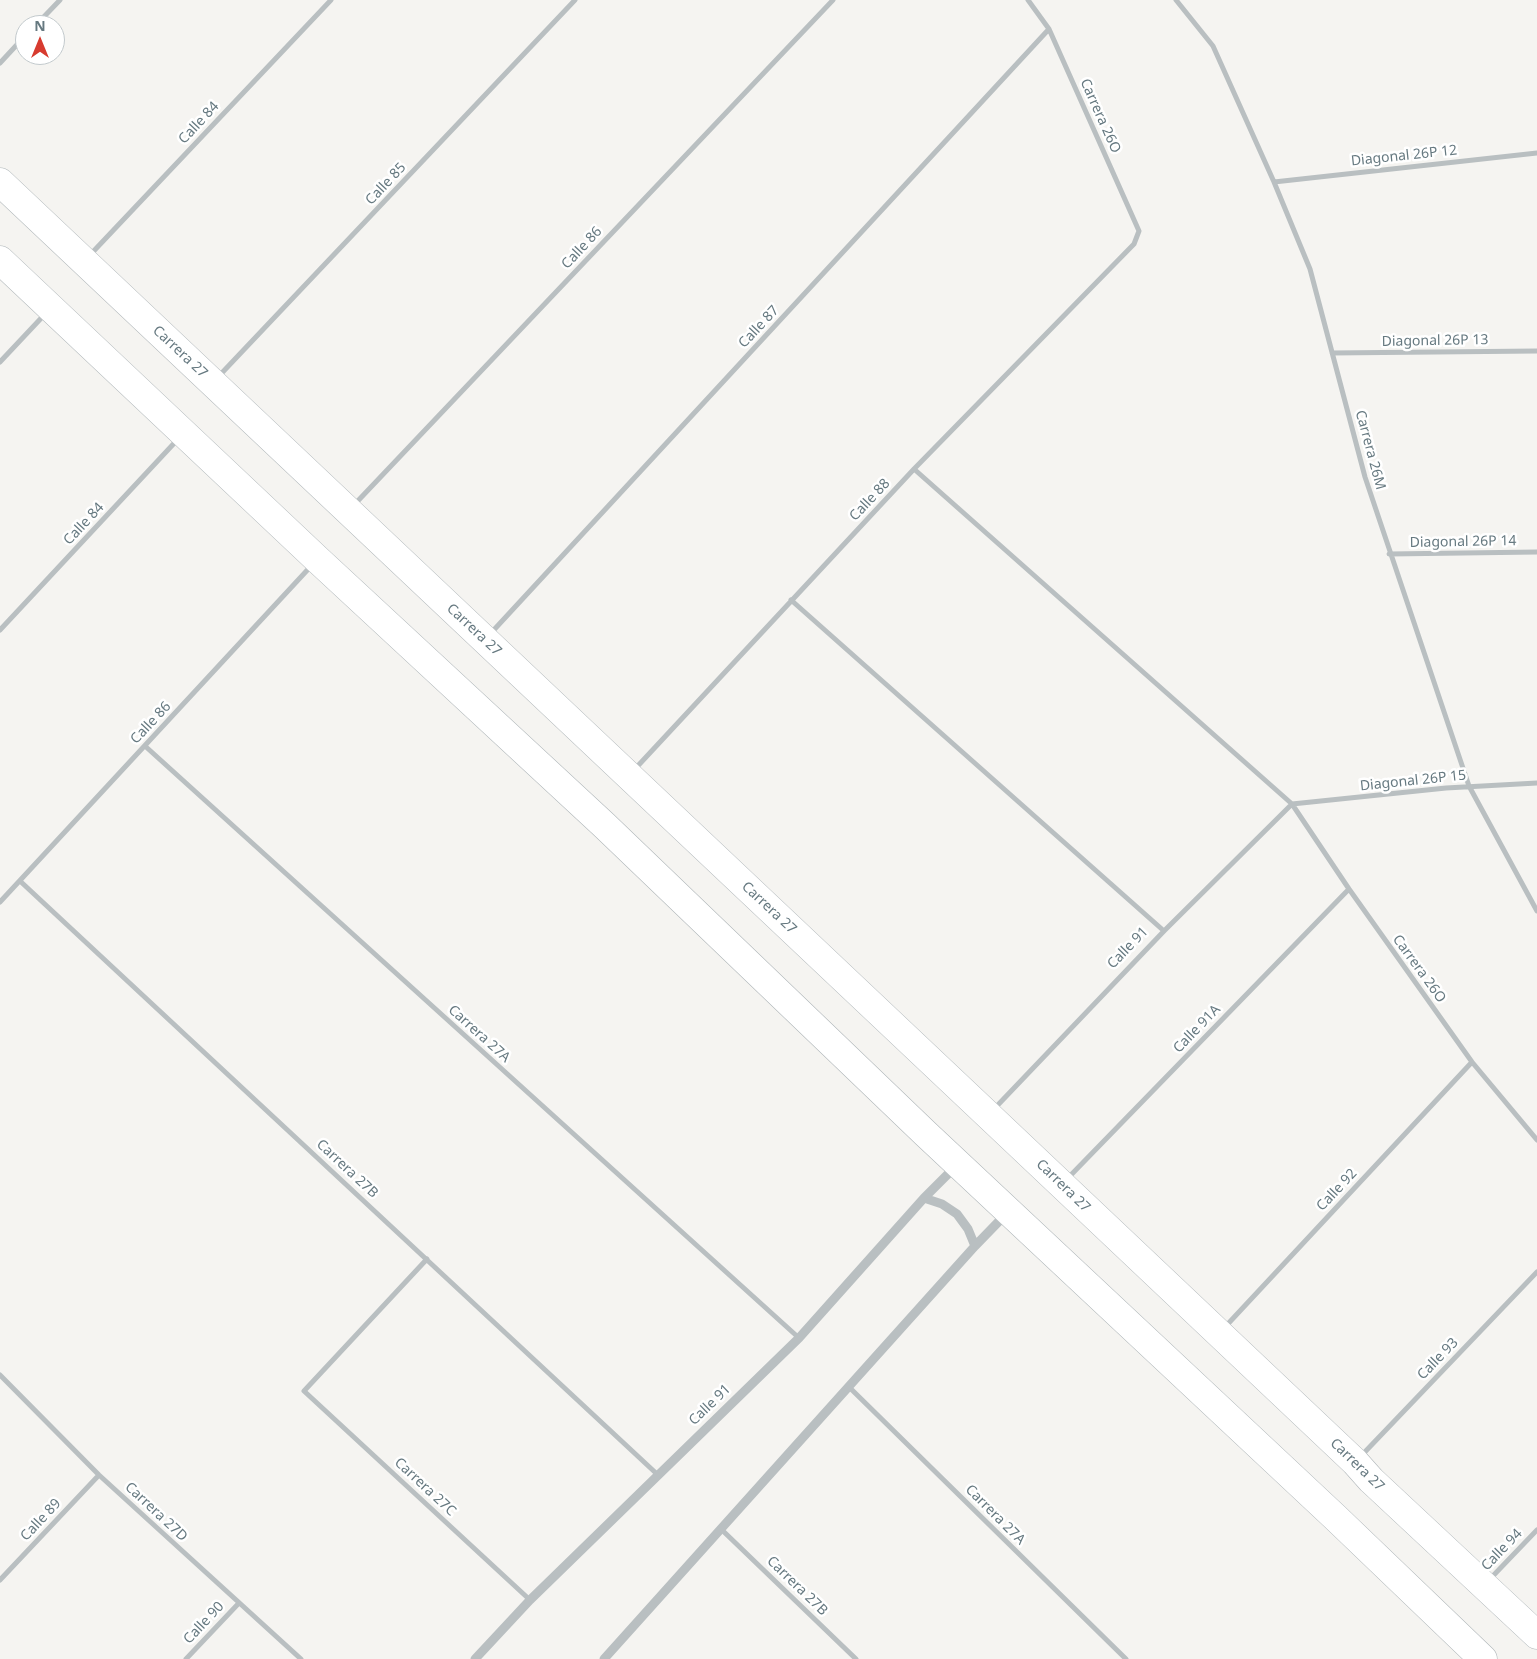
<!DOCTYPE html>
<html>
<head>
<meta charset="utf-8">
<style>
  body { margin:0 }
  #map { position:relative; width:1537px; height:1659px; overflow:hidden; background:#f5f4f1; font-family:"Noto Sans",sans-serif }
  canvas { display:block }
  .north { position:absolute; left:15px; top:15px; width:50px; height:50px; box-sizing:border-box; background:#fff; border:1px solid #c2c9cc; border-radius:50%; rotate:0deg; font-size:14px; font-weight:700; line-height:20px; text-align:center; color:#667980 }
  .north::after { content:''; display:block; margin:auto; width:18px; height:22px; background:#d73b2f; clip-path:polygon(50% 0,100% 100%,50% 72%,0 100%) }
</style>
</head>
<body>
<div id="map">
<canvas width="1537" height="1659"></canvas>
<div class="north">N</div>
</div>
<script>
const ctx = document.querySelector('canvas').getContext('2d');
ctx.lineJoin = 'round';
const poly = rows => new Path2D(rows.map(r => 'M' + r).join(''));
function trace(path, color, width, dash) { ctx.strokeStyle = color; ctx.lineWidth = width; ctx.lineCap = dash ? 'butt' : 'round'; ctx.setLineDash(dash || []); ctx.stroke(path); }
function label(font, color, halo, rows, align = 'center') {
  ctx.font = font + ' "Noto Sans",sans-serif'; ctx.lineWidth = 5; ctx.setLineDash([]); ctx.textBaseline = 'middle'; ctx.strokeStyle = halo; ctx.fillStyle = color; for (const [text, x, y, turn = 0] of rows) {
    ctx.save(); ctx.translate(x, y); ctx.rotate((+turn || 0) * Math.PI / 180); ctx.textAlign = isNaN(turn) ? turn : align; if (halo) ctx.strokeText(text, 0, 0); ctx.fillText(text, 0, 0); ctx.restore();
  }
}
const secondary = poly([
  [0,182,988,1115,1355,1462,1371,1480,1537,1635],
  [0,260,317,559,604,825,926,1134,1336,1518,1483,1659]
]);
trace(secondary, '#aeb5b8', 29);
trace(poly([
  [1176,0,1213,46,1274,182,1310,269,1365,477,1469,786,1537,911],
  [36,25,60,0],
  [0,63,25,36],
  [1274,182,1537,153],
  [89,256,331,0],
  [1332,353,1537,351],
  [0,362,46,313],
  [218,377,575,0],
  [914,469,1292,804,1349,889,1472,1062,1537,1140],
  [353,506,833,0],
  [1389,554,1537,552],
  [791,600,1164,931],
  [0,630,179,438],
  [491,633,1049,29],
  [145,746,799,1338],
  [634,770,914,469,1134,244,1139,231,1049,29,1028,0],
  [1292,804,1446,788,1537,783],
  [20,881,658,1475],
  [0,902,312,565],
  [994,1109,1164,931,1292,804],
  [1067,1179,1349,889],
  [427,1259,304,1391,530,1600],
  [1225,1327,1472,1062],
  [0,1375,99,1475,301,1659],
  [849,1387,1126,1659],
  [1361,1456,1537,1272],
  [722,1530,856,1659],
  [0,1580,99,1475],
  [1489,1580,1537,1530],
  [186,1659,239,1603]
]), '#b9bfc1', 5);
trace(poly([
  [924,1198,942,1204,957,1214,968,1229,975,1246],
  [475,1659,530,1600,799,1338,924,1198,956,1166],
  [604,1659,975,1246,1006,1214]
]), '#b9bfc1', 9);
trace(secondary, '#fff', 28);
label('14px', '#667980', '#fff', [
  ["Carrera 26O",1100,116,66],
  ["Calle 84",199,123,-47],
  ["Diagonal 26P 12",1404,156,-6],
  ["Calle 85",386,184,-47],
  ["Calle 86",582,248,-47],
  ["Calle 87",759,327,-47],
  ["Diagonal 26P 13",1435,341,-1],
  ["Carrera 27",180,352,43],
  ["Carrera 26M",1370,450,75],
  ["Calle 88",870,500,-47],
  ["Calle 84",84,524,-47],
  ["Diagonal 26P 14",1463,542,-1],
  ["Carrera 27",474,630,43],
  ["Calle 86",151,723,-47],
  ["Diagonal 26P 15",1413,781,-6],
  ["Carrera 27",769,908,43],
  ["Calle 91",1128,948,-46],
  ["Carrera 26O",1419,969,54],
  ["Calle 91A",1197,1029,-46],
  ["Carrera 27A",479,1034,42],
  ["Carrera 27B",347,1169,43],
  ["Carrera 27",1063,1186,44],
  ["Calle 92",1337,1190,-47],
  ["Calle 93",1438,1359,-46],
  ["Calle 91",710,1405,-44],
  ["Carrera 27",1357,1465,44],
  ["Carrera 27C",425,1487,43],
  ["Carrera 27D",156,1512,43],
  ["Carrera 27A",995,1515,45],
  ["Calle 89",41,1520,-47],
  ["Calle 94",1502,1550,-46],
  ["Carrera 27B",797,1586,44],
  ["Calle 90",204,1623,-47]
]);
</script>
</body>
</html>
